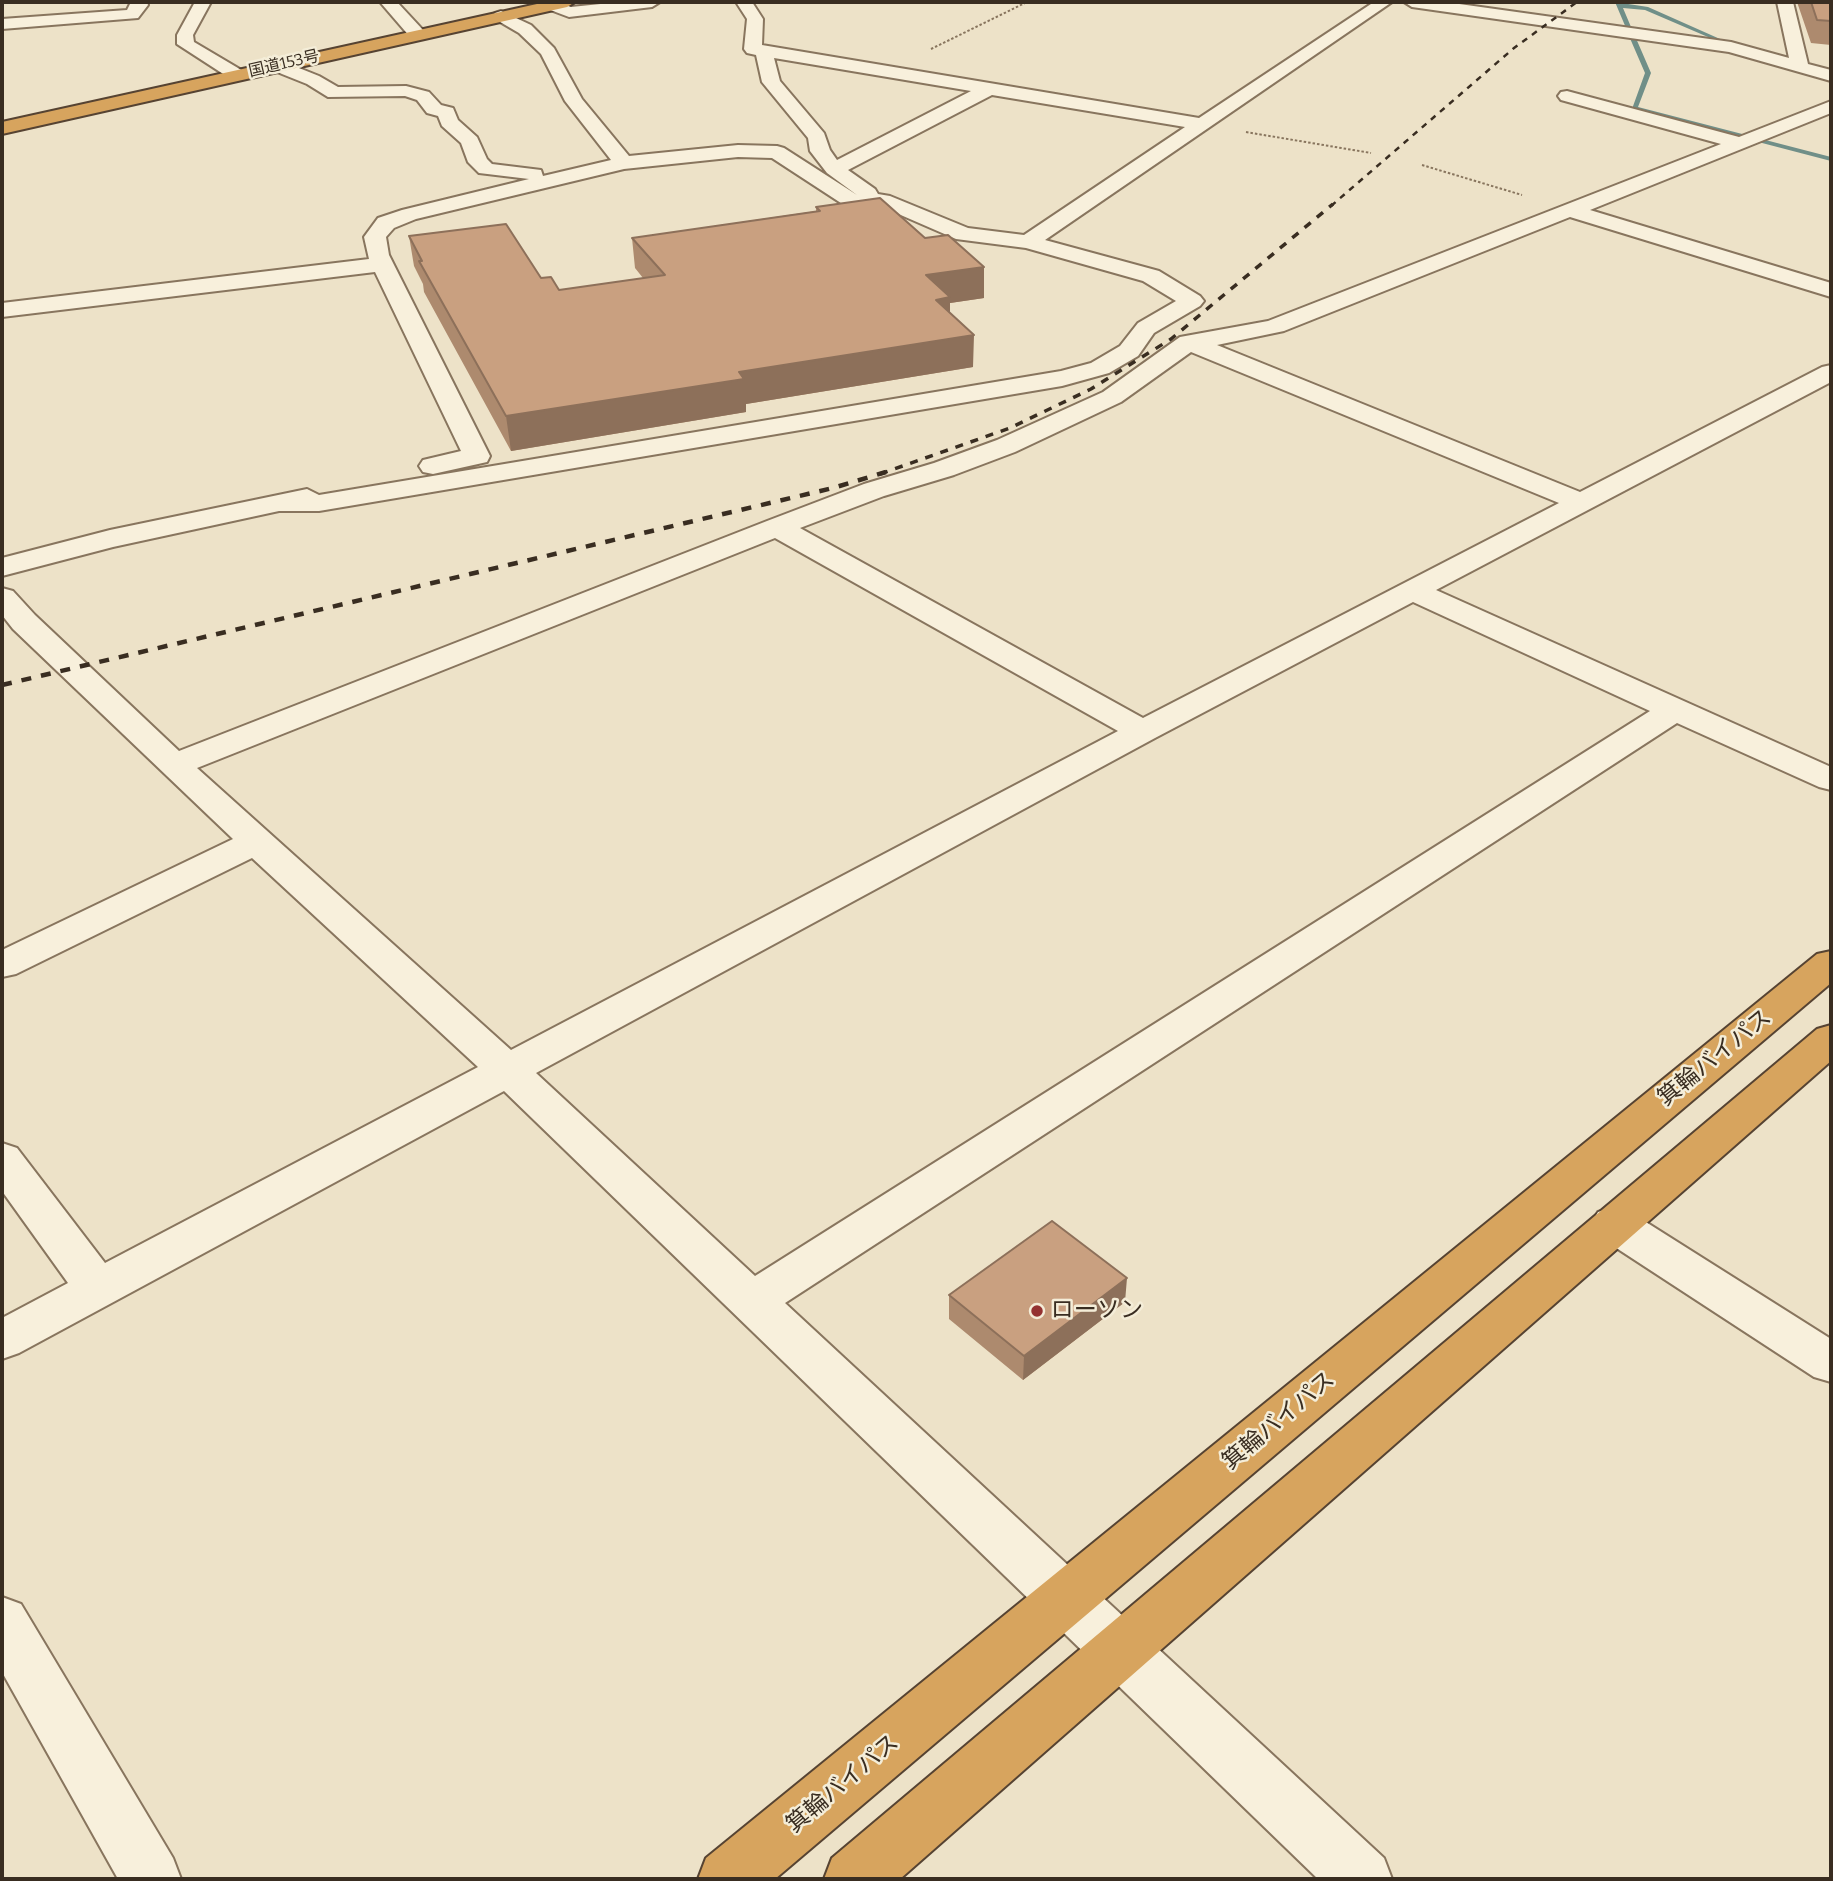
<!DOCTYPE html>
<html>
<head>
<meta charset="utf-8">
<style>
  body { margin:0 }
  #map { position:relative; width:1833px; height:1881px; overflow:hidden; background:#ede2c8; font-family:Bitter,serif }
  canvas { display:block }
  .frame { position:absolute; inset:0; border:4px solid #392d21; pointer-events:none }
</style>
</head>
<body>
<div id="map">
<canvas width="1833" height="1881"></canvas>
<div class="frame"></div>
</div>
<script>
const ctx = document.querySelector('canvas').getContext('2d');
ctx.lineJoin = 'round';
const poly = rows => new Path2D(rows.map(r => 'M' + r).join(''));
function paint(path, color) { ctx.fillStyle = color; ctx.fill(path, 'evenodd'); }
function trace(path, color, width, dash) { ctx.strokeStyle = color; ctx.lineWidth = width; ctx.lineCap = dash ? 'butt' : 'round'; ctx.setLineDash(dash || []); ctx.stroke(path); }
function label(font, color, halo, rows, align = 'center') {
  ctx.font = font + ' Bitter,"Noto Sans JP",serif'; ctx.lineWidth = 5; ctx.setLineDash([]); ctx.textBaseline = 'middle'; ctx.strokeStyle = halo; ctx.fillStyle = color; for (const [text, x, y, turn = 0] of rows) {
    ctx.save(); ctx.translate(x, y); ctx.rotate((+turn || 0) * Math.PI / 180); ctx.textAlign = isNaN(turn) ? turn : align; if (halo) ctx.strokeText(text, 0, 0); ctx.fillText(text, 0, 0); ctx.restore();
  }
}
paint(poly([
  [1615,2,1648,7,1720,39,1715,40,1645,10,1623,8,1631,27,1626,28,1615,2],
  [1632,34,1635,36,1651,73,1638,107,1831,157,1831,161,1632,109,1645,73,1629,36,1632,34]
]), '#708f88');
const minor = poly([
  [131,2,147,2,148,5,138,18,2,29,2,19,127,10,131,2],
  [195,2,211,2,193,35,194,42,243,71,246,75,243,79,231,79,177,44,177,35,195,2],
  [380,2,397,2,423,30,425,34,423,38,411,38,380,2],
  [545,2,557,2,571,7,620,2,660,2,652,7,569,17,545,8,543,5,545,2],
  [736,2,752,2,763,19,762,45,1199,118,1374,2,1392,2,1045,240,1159,271,1200,296,1204,301,1200,306,1154,333,1138,356,1109,373,1062,386,319,511,279,511,113,547,2,576,2,558,110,530,307,489,319,495,1061,371,1091,363,1120,346,1138,323,1176,301,1143,281,1026,248,956,239,880,206,844,205,772,158,738,157,624,169,416,219,394,228,386,237,389,255,490,456,487,462,433,474,423,472,419,466,423,460,461,451,375,272,2,317,2,303,369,259,364,237,378,218,402,210,529,179,479,173,468,162,461,143,442,126,438,116,427,113,417,100,405,96,328,97,307,84,272,70,269,66,272,62,284,62,319,76,338,87,406,86,429,92,441,105,453,108,458,120,477,137,487,159,492,164,541,170,543,176,611,160,565,101,541,54,519,33,495,19,493,16,495,13,501,11,531,25,554,48,582,99,629,156,738,145,777,146,784,148,857,195,827,173,810,151,808,138,762,82,756,55,747,53,744,49,747,19,736,2],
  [774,58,971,91,837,160,830,150,824,133,780,81,774,58],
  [992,95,1185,127,1024,235,968,228,890,196,878,194,875,189,848,170,992,95],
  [1404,2,1445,2,1731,42,1789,58,1777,2,1793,2,1808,64,1831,70,1831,81,1729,52,1412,7,1404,2],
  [1567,91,1739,137,1831,101,1831,113,1590,210,1831,283,1831,297,1570,217,1284,331,1217,345,1580,492,1822,367,1831,365,1831,382,1436,590,1831,767,1831,790,1819,787,1677,723,785,1303,1384,1858,1392,1879,1318,1879,504,1091,19,1353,2,1359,2,1318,68,1283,2,1191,2,1143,17,1148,105,1263,478,1067,252,858,16,974,2,977,2,950,233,839,13,629,2,615,2,588,13,591,35,615,179,751,767,521,864,484,934,463,997,440,1103,392,1180,337,1268,321,1721,144,1561,100,1558,96,1561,92,1567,91],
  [1191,352,1559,503,1143,718,800,528,884,496,954,475,1015,452,1121,402,1191,352],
  [775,538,1118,731,511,1050,197,768,775,538],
  [1413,602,1650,711,755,1276,536,1073,1155,738,1413,602],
  [1614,1207,1630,1212,1831,1339,1831,1382,1814,1377,1598,1236,1591,1224,1598,1212,1614,1207],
  [2,1597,21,1604,173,1858,181,1879,118,1879,2,1672,2,1597]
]);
const highway = poly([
  [546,2,575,2,567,7,2,134,2,122,546,2],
  [1831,951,1831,983,775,1879,698,1879,706,1858,1817,954,1831,951],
  [1831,1025,1831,1061,900,1879,824,1879,832,1858,1817,1029,1831,1025]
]);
trace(minor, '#88755e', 4);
trace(highway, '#564332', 4);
trace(poly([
  [931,49,1027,2],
  [1246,132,1371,153],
  [1422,165,1522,195]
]), '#88755e', 2, [2.5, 2]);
paint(minor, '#f8f0dc');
paint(highway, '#d7a45e');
trace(poly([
  [1331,206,1514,48,1577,2]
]), '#392d21', 2.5, [6, 6]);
trace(poly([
  [880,474,1010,428,1091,389,1171,339,1333,204]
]), '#392d21', 3.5, [8, 8]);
trace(poly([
  [2,685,833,488,886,472]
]), '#392d21', 4.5, [10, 10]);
paint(poly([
  [1797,2,1831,2,1831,45,1811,43],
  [816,207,925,238,984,267,984,298,950,303,950,313,973,367,746,404,746,412,511,451,424,292,423,284,414,266,409,236,541,278,559,290,643,278,635,268,632,238,816,211],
  [949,1295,1125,1302,1023,1380,949,1319]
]), '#ad8a6e');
paint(poly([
  [984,267,984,298,950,303,950,329,926,275],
  [974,335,973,367,746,404,746,412,511,451,506,416,739,372],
  [1127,1278,1125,1302,1023,1380,1024,1356]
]), '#8d705a');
const building = poly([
  [1811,2,1831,2,1831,21,1817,20,1811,2],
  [880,198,925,238,948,235,984,267,926,275,950,297,936,300,974,335,739,372,744,379,506,416,419,261,422,261,409,236,506,224,541,278,551,277,559,290,665,275,632,238,820,211,816,207,880,198],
  [1052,1221,1127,1278,1024,1356,949,1295,1052,1221]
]);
paint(building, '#c9a080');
trace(building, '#8d705a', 2);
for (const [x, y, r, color] of [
  [1037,1311,7,"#943231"]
]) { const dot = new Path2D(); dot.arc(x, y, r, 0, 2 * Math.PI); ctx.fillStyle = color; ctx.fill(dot); trace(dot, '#f4edd8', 2.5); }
label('16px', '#392d21', '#f4edd8', [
  ["国道153号",284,64,-13]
]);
label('23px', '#392d21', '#f4edd8', [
  ["箕輪バイパス",1715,1058,-39],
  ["箕輪バイパス",1279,1421,-40],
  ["箕輪バイパス",843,1784,-40]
]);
label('23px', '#392d21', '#f4edd8', [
  ["ローソン",1051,1311]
], 'left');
</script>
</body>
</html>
